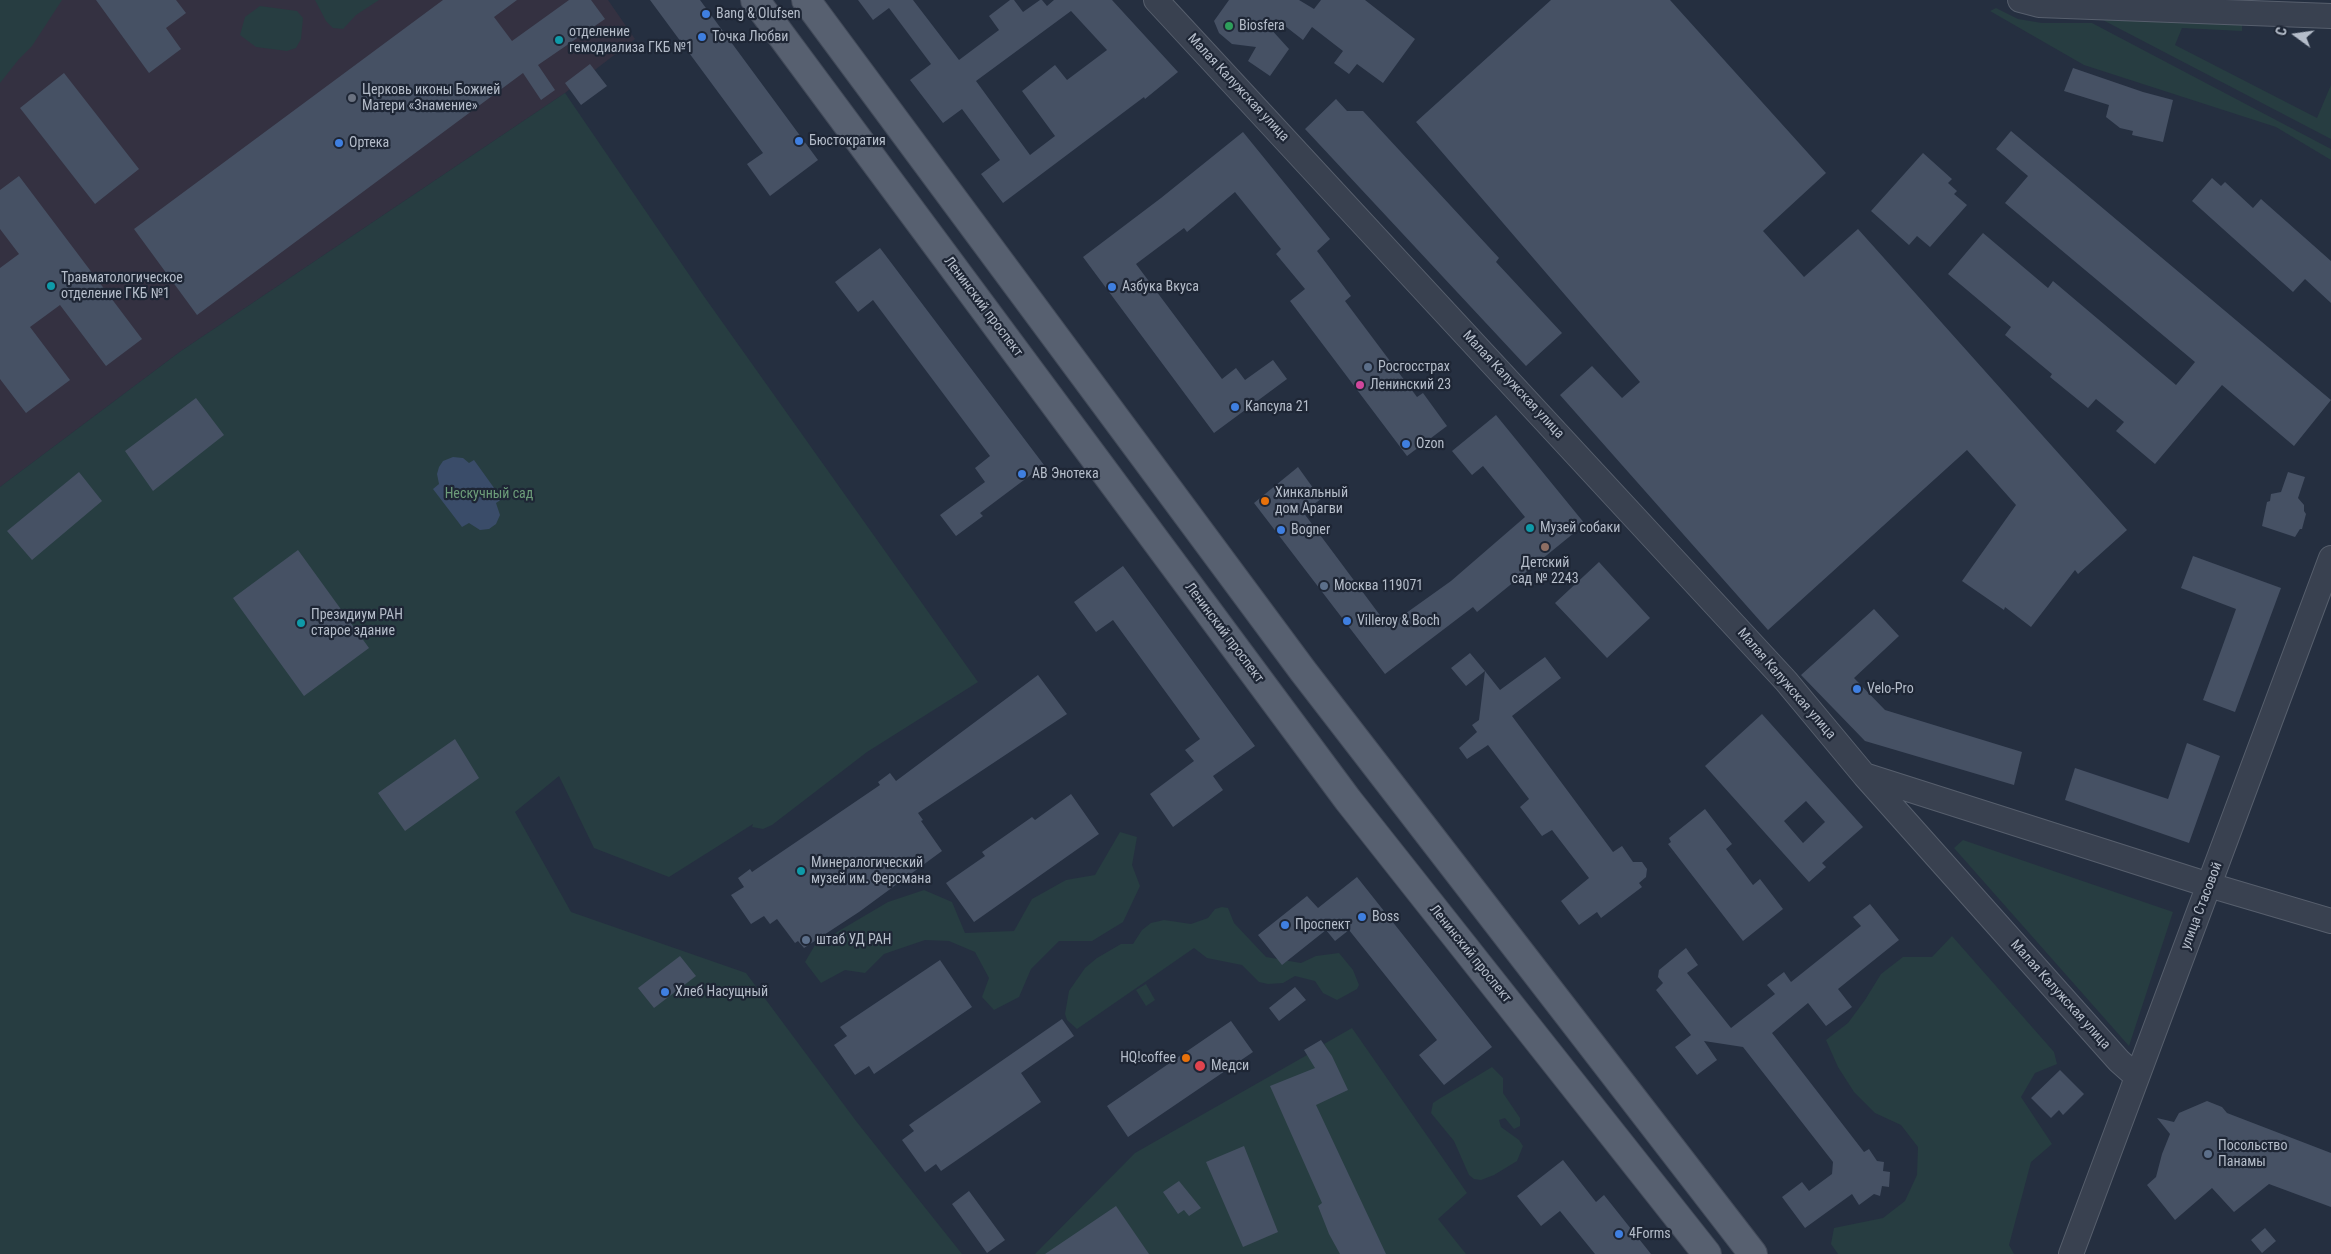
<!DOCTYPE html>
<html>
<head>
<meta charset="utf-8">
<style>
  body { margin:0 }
  #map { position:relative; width:2331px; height:1254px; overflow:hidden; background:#252f40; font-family:"Roboto Condensed",sans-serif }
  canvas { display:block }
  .north { position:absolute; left:2271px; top:10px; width:50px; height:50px; -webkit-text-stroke:4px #1e2635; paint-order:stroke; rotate:284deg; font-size:14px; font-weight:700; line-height:20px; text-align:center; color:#b5bdca }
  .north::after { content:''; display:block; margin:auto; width:18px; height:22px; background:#b5bdca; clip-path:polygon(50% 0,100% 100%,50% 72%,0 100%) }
</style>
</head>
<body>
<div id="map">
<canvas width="2331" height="1254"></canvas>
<div class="north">С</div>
</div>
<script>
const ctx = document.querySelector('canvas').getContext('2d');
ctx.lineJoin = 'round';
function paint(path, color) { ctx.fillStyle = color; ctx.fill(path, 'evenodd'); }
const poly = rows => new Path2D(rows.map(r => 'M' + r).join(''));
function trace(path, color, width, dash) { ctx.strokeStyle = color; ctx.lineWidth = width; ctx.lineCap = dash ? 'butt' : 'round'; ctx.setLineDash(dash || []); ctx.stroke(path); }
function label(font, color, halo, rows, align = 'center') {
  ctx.font = font + ' "Roboto Condensed",sans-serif'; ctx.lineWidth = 4.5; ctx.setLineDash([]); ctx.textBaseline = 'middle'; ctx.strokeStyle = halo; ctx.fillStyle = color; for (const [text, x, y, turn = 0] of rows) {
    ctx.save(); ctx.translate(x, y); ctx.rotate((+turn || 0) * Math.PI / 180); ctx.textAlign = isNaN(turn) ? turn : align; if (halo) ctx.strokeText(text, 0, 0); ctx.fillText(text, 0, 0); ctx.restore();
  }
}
paint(poly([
  [0,0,608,0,635,39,565,93,181,351,0,487]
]), '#343141');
paint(poly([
  [0,0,62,0,32,46,19,59,0,83],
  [315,0,379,0,356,15,343,29,333,28,326,21],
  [260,6,297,11,303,18,301,39,296,48,287,51,256,47,240,35,245,17],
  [1996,8,2018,19,2042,23,2092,23,2331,149,2331,160,2276,127,2084,65,1990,11],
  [2099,18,2242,24,2242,31,2182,28,2175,45,2317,118,2331,85,2331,139],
  [565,93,703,295,978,682,867,752,772,825,763,829,752,827,753,824,669,877,594,848,559,776,515,812,571,912,746,973,856,1121,962,1254,0,1254,0,487,181,351],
  [1120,832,1137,837,1132,865,1140,886,1123,922,1092,941,1059,941,1031,969,1019,997,994,1010,982,997,989,978,975,952,949,941,925,940,884,954,865,973,845,970,821,983,805,962,815,945,888,902,924,890,952,902,965,933,1014,931,1032,899,1066,880,1095,875],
  [1963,840,2173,912,2129,1046,1954,848],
  [1222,907,1228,908,1234,923,1266,957,1301,963,1316,956,1339,953,1353,970,1359,985,1357,989,1337,1000,1323,993,1315,981,1295,976,1283,983,1268,984,1259,982,1242,965,1207,958,1194,948,1077,1029,1067,1020,1065,1014,1069,991,1085,968,1097,958,1121,944,1133,944,1142,930,1151,923,1164,920,1191,924,1208,918,1215,909],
  [1952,936,2054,1052,2057,1064,2035,1073,2021,1097,2052,1144,2031,1162,2009,1245,2014,1254,1838,1254,1831,1244,1834,1228,1883,1218,1905,1201,1917,1175,1918,1147,1901,1125,1875,1113,1854,1092,1838,1067,1826,1040,1848,1023,1865,1000,1881,974,1903,957,1932,957],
  [1146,984,1155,1000,1146,1006,1136,990],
  [1352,1028,1467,1193,1438,1219,1466,1254,1035,1254,1135,1153,1307,1055,1329,1052,1324,1044],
  [1492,1067,1503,1078,1503,1093,1520,1118,1520,1126,1514,1129,1505,1118,1499,1120,1501,1127,1519,1140,1523,1146,1517,1161,1494,1175,1481,1180,1474,1179,1469,1175,1454,1141,1431,1113,1433,1103,1439,1099]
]), '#273d41');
paint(poly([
  [453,457,463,458,469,463,474,460,502,499,496,503,500,515,496,524,489,529,480,530,469,523,462,527,433,489,439,484,437,474,439,467,443,461]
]), '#3a4c69');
paint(poly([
  [96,0,176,0,186,13,166,28,181,49,149,73],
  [443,0,517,0,494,17,512,41,569,0,591,0,605,19,538,65,555,90,541,100,523,73,197,315,134,229],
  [650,0,700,0,818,160,770,196,747,164,763,153],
  [858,0,913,0,959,60,999,30,989,16,1010,0,1014,0,1023,12,1040,0,1042,0,1047,6,1054,0,1112,0,1178,72,1145,99,1144,97,1003,203,981,174,1000,160,962,109,943,123,910,80,931,64,889,8,873,20],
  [1071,11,1107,50,1067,80,1055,65,1022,91,1055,136,1030,155,976,81],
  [1229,0,1299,0,1314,9,1321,0,1365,0,1415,39,1383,83,1357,64,1349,74,1334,63,1343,51,1312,27,1303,40,1276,19,1269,27,1289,49,1270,76,1248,61,1256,47,1232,44,1219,33,1214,21],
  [1551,0,1670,0,1826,173,1763,231,1804,277,1858,229,2127,530,2078,574,2075,570,2031,627,2005,607,2004,610,1962,581,2016,505,1967,450,1768,630,1560,395,1592,366,1622,398,1640,382,1416,122],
  [590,64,607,86,581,105,565,83],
  [2073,68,2143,92,2173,100,2163,142,2132,135,2133,131,2120,128,2106,117,2109,105,2064,91],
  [64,73,139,169,95,204,20,108],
  [1336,99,1347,111,1363,111,1499,258,1496,262,1562,333,1526,366,1305,129],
  [2011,131,2331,400,2294,446,2222,385,2155,464,2116,431,2124,422,2096,399,2088,408,2050,377,2052,374,2005,335,2011,327,1948,274,1983,233,2048,288,2053,281,2176,385,2195,362,2005,203,2028,176,1996,149],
  [1243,132,1330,239,1317,251,1351,296,1345,301,1417,397,1423,393,1447,426,1407,456,1290,301,1305,289,1276,254,1281,249,1235,192,1187,232,1184,228,1136,264,1222,379,1236,368,1245,380,1273,360,1287,379,1214,433,1083,257,1161,198],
  [1923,153,1952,179,1948,183,1957,191,1954,194,1967,205,1930,247,1917,236,1909,245,1871,211],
  [19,176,142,339,106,366,60,305,30,327,70,380,26,413,0,379,0,268,19,254,0,229,0,190],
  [2212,178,2221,186,2225,182,2253,208,2261,199,2331,261,2331,303,2305,279,2293,292,2192,201],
  [880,248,1044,465,980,513,983,516,956,536,940,515,985,482,975,468,990,456,873,300,858,312,835,282],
  [196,398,224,435,153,491,125,451],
  [1496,415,1585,524,1477,612,1473,607,1385,674,1254,503,1298,467,1321,499,1303,512,1388,626,1451,581,1525,517,1483,466,1472,475,1452,451],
  [79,472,102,501,32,560,7,531],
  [2288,472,2305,477,2298,498,2304,505,2304,511,2306,514,2302,529,2300,529,2295,537,2262,526,2267,502,2270,501,2271,494,2281,492],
  [298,550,369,648,304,696,233,598],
  [2193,556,2281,588,2235,712,2203,700,2236,609,2181,588],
  [1599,562,1650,618,1607,658,1555,603],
  [1123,566,1255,746,1213,776,1223,790,1173,827,1150,794,1194,761,1185,750,1200,739,1113,620,1096,632,1074,602],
  [1874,609,1899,636,1854,678,1885,710,2022,752,2014,785,1865,741,1801,675],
  [1470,653,1485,671,1466,686,1451,668],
  [1545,657,1561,678,1512,716,1613,852,1622,846,1633,862,1642,862,1647,869,1646,877,1639,883,1642,887,1601,918,1597,912,1579,925,1561,901,1589,878,1552,830,1542,836,1520,807,1529,799,1488,745,1467,759,1459,748,1477,732,1472,725,1479,720,1485,671,1500,690],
  [1038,675,1067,714,918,813,923,820,921,821,942,851,859,912,804,948,798,941,795,943,777,919,770,924,764,916,751,924,731,895,744,887,738,878,750,869,752,872,880,785,878,782,890,773,896,781],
  [1762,714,1863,827,1822,863,1826,867,1809,882,1705,766],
  [1806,801,1825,822,1803,843,1784,821],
  [455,739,479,778,405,831,378,793],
  [2187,743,2220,756,2189,843,2065,800,2075,768,2168,799],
  [1071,794,1099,834,974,922,946,883,985,856,982,852,1032,817,1035,820],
  [1705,809,1732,844,1726,849,1753,885,1760,879,1783,909,1743,941,1668,844,1671,842,1669,838],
  [1357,877,1492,1047,1444,1085,1419,1055,1437,1040,1349,930,1335,941,1326,930,1282,965,1258,935,1307,896,1318,908],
  [1870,904,1899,940,1838,989,1852,1007,1826,1026,1808,1003,1772,1033,1864,1152,1869,1149,1877,1161,1884,1162,1883,1171,1890,1172,1889,1187,1882,1186,1880,1196,1874,1194,1859,1205,1852,1194,1805,1228,1782,1197,1802,1182,1809,1191,1832,1174,1833,1162,1743,1047,1704,1041,1717,1060,1697,1075,1675,1047,1691,1035,1656,990,1663,983,1658,977,1659,970,1686,948,1698,965,1687,973,1731,1028,1775,994,1767,985,1784,972,1791,982,1861,926,1853,917],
  [680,956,696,976,654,1008,638,988],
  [940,960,972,1007,874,1074,869,1066,855,1075,834,1045,847,1036,840,1027],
  [1295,987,1306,1000,1279,1021,1269,1008],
  [1062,1019,1074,1036,1021,1073,1041,1102,941,1171,936,1164,925,1172,902,1140,914,1131,909,1125],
  [1231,1021,1253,1052,1128,1137,1107,1106],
  [1321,1040,1332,1056,1348,1090,1316,1105,1386,1254,1340,1254,1329,1234,1318,1206,1322,1203,1270,1086,1315,1068,1304,1050],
  [2060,1070,2084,1094,2063,1115,2059,1110,2051,1118,2031,1098],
  [2207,1101,2222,1107,2227,1113,2331,1153,2331,1207,2269,1184,2234,1212,2212,1188,2175,1220,2147,1185,2156,1177,2162,1154,2170,1134,2157,1118,2174,1122,2179,1113],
  [1244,1146,1278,1232,1243,1247,1206,1162],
  [1563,1160,1596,1202,1604,1195,1651,1254,1595,1254,1560,1211,1541,1226,1517,1196],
  [1179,1181,1201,1208,1189,1216,1184,1210,1178,1214,1163,1192],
  [969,1191,1005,1240,987,1253,952,1204],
  [1116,1206,1149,1254,1045,1254],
  [2265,1228,2276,1241,2262,1253,2251,1240]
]), '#465164');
const minor = poly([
  [1156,0,1786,681,1865,776,2119,1061,2137,1077],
  [2020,0,2039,5,2331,16],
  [1867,776,2209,885,2331,921],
  [2071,1254,2331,558]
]);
const major = poly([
  [755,0,1348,800,1707,1254],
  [806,0,1303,671,1753,1254]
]);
trace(minor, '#575f6d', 26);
trace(major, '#424a59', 30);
trace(minor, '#394150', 24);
trace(major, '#576070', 28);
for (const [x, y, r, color] of [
  [706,14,5,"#3f7fe0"],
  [1229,26,5,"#2e9e5b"],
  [702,37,5,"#3f7fe0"],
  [559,40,5,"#0f9aa8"],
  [352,98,5,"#6b7280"],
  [799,141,5,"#3f7fe0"],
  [339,143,5,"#3f7fe0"],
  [51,286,5,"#0f9aa8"],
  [1112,287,5,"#3f7fe0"],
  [1368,367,5,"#5c6f8a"],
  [1360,385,5,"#d1479c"],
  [1235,407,5,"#3f7fe0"],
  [1406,444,5,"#3f7fe0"],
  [1022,474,5,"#3f7fe0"],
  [1265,501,5,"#e8710a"],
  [1530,528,5,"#0f9aa8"],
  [1281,530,5,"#3f7fe0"],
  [1545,547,5,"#8d6e63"],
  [1324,586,5,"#5c6f8a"],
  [1347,621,5,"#3f7fe0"],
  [301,623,5,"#0f9aa8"],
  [1857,689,5,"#3f7fe0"],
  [801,871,5,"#0f9aa8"],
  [1362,917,5,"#3f7fe0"],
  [1285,925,5,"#3f7fe0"],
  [806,940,5,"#5c6f8a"],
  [665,992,5,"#3f7fe0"],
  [1186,1058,5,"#e8710a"],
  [1200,1066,6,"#e0444e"],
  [2208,1154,5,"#5c6f8a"],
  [1619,1234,5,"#3f7fe0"]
]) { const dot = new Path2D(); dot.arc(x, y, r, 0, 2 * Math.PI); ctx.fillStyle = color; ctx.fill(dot); trace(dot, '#1e2635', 2); }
label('14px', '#b5bdca', '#1e2635', [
  ["Bang & Olufsen",716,14],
  ["Biosfera",1239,26],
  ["отделение",569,32],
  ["гемодиализа ГКБ №1",569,48],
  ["Точка Любви",712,37],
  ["Церковь иконы Божией",362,90],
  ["Матери «Знамение»",362,106],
  ["Бюстократия",809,141],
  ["Ортека",349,143],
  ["Травматологическое",61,278],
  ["отделение ГКБ №1",61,294],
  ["Азбука Вкуса",1122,287],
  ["Росгосстрах",1378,367],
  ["Ленинский 23",1370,385],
  ["Капсула 21",1245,407],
  ["Ozon",1416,444],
  ["АВ Энотека",1032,474],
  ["Хинкальный",1275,493],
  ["дом Арагви",1275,509],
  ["Музей собаки",1540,528],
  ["Bogner",1291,530],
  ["Детский",1545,563,"center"],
  ["сад № 2243",1545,579,"center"],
  ["Москва 119071",1334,586],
  ["Президиум РАН",311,615],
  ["старое здание",311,631],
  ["Villeroy & Boch",1357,621],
  ["Velo-Pro",1867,689],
  ["Минералогический",811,863],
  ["музей им. Ферсмана",811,879],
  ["Boss",1372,917],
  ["Проспект",1295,925],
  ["штаб УД РАН",816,940],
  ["Хлеб Насущный",675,992],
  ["HQ!coffee",1176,1058,"right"],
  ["Медси",1211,1066],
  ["Посольство",2218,1146],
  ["Панамы",2218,1162],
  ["4Forms",1629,1234]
], 'left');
label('14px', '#b5bdca', '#1e2635', [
  ["Малая Калужская улица",1238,88,47],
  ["Ленинский проспект",983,307,53],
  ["Малая Калужская улица",1513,385,47],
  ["Ленинский проспект",1224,633,53],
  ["Малая Калужская улица",1786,684,49],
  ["улица Стасовой",2202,906,-69],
  ["Ленинский проспект",1470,954,51],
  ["Малая Калужская улица",2060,995,48]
]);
label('14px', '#6c9c79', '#1e2635', [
  ["Нескучный сад",489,494]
]);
</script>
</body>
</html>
